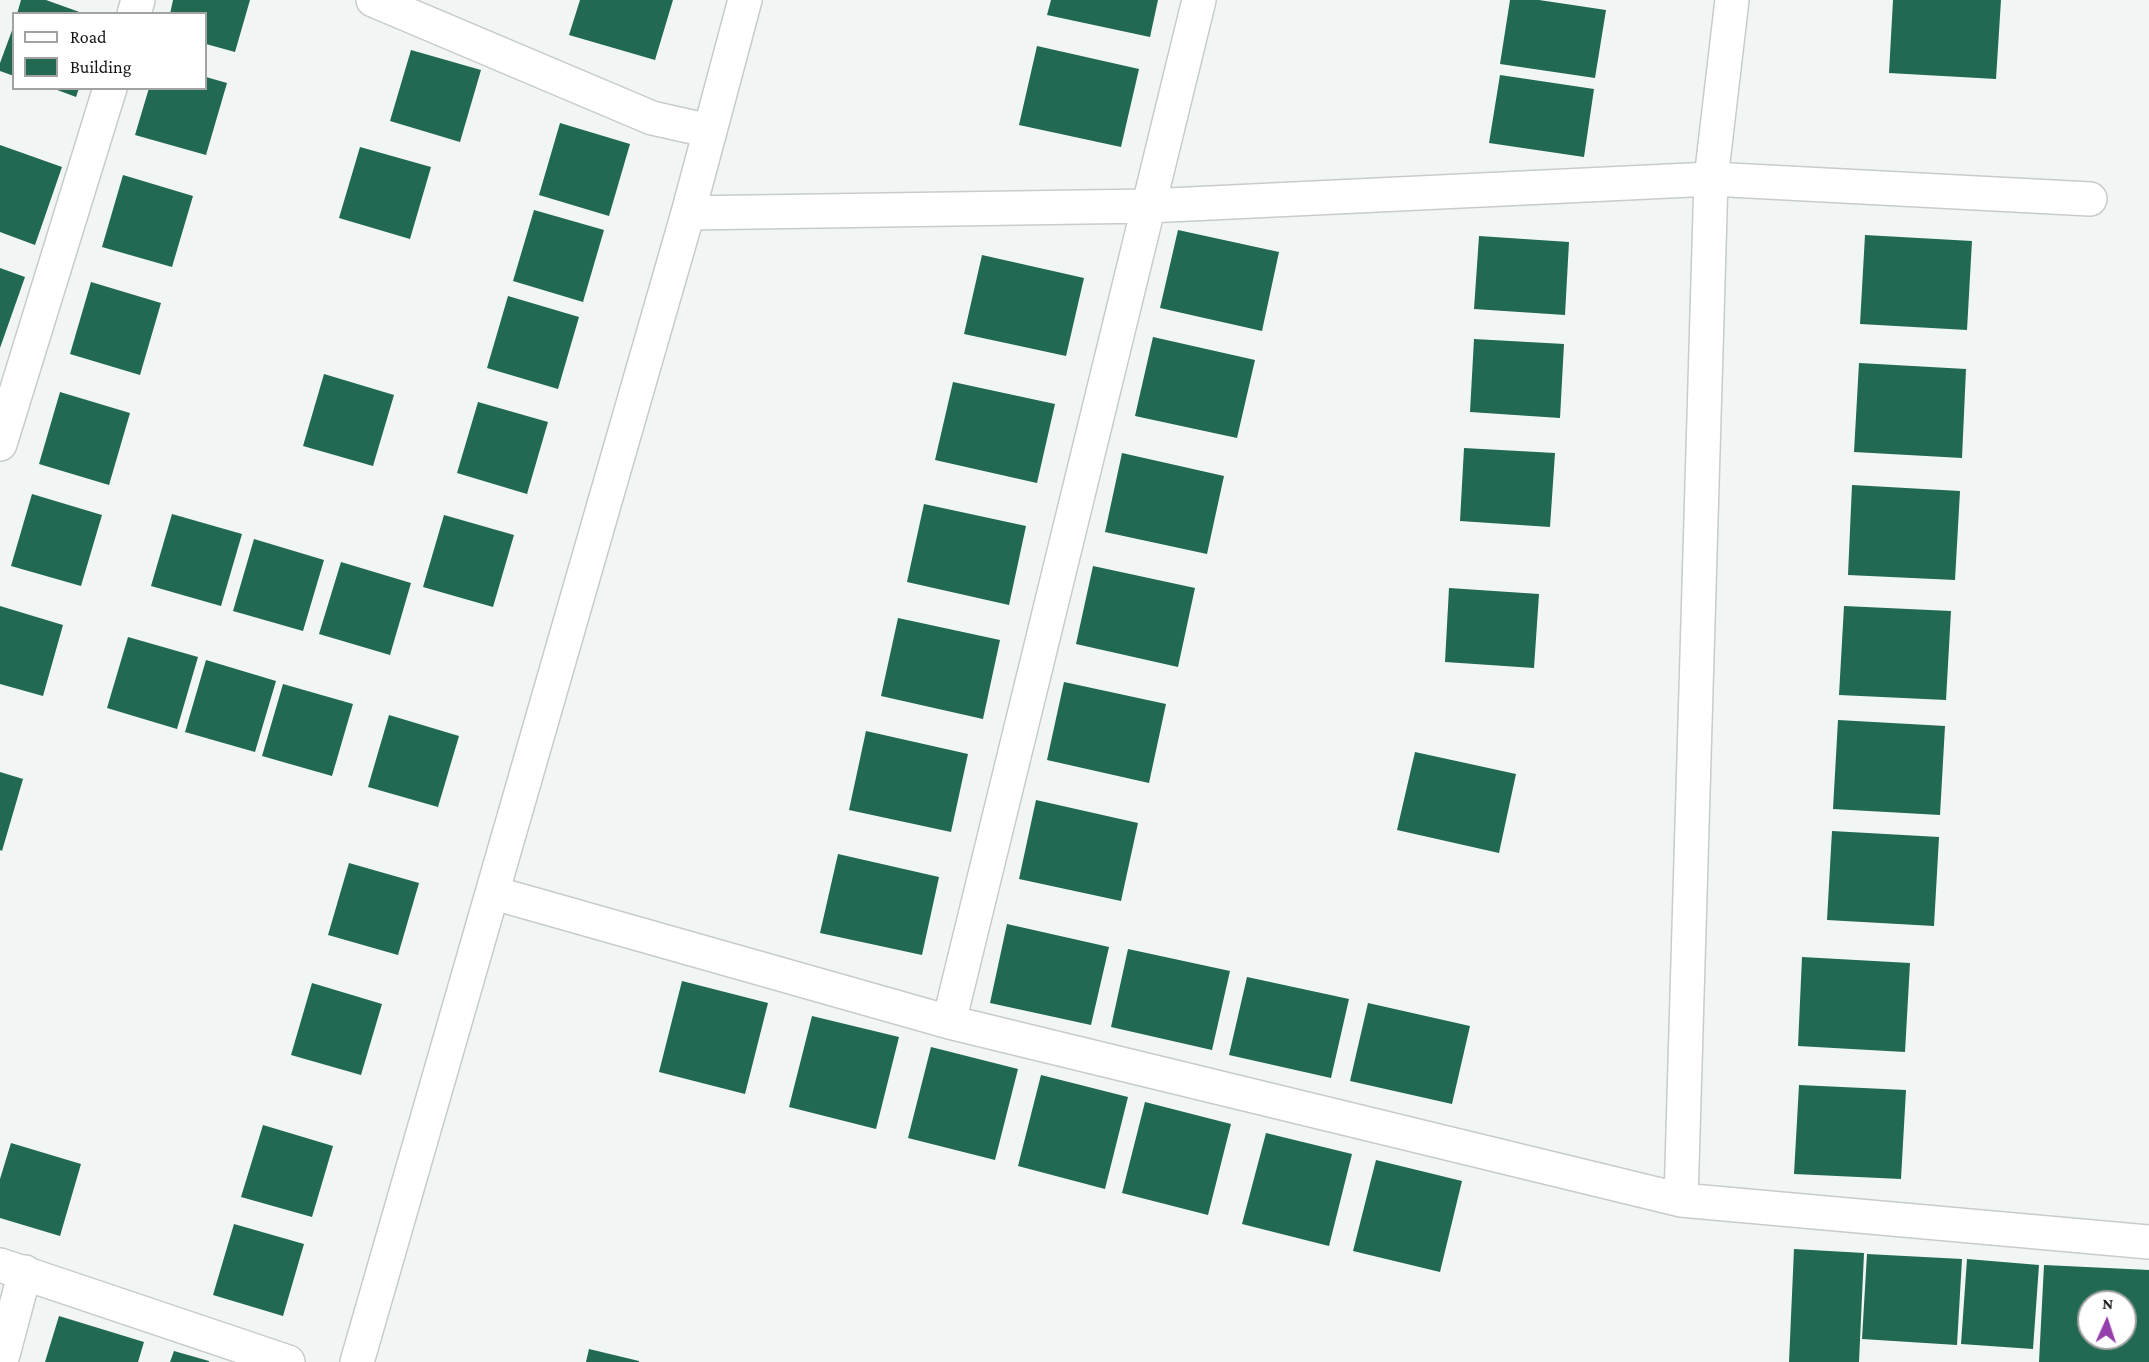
<!DOCTYPE html>
<html>
<head>
<meta charset="utf-8">
<style>
  body { margin:0 }
  #map { position:relative; width:2149px; height:1362px; overflow:hidden; background:#f1f6f4; font-family:"Crimson Pro",serif }
  canvas { display:block }
  .legend { position:absolute; left:12px; top:12px; width:195px; height:78px; box-sizing:border-box; background:#fff; border:2px solid #a1a2a1; margin:0; padding:8px 10px; list-style:none; font-size:18px; color:#141615 }
  .legend li { display:flex; align-items:center; gap:12px; height:30px }
  .legend b { width:30px; border:2px solid #a1a2a1 }
  .north { position:absolute; left:2077px; top:1290px; width:60px; height:60px; box-sizing:border-box; background:#fff; border:2px solid #a1a2a1; border-radius:50%; rotate:3deg; font-size:16px; font-weight:700; line-height:24px; text-align:center; color:#141615 }
  .north::after { content:''; display:block; margin:auto; width:21px; height:27px; background:#953fad; clip-path:polygon(50% 0,100% 100%,50% 72%,0 100%) }
</style>
</head>
<body>
<div id="map">
<canvas width="2149" height="1362"></canvas>
<ul class="legend">
<li><b style="height:8px;background:#fff"></b>Road</li>
<li><b style="height:16px;background:#216952"></b>Building</li>
</ul>
<div class="north">N</div>
</div>
<script>
const ctx = document.querySelector('canvas').getContext('2d');
ctx.lineJoin = 'round';
function paint(path, color) { ctx.fillStyle = color; ctx.fill(path, 'evenodd'); }
const poly = rows => new Path2D(rows.map(r => 'M' + r).join(''));
function trace(path, color, width, dash) { ctx.strokeStyle = color; ctx.lineWidth = width; ctx.lineCap = dash ? 'butt' : 'round'; ctx.setLineDash(dash || []); ctx.stroke(path); }
paint(poly([
  [21,0,46,0,85,14,17,14],
  [173,0,250,0,235,52,206,44,206,14,170,14],
  [580,0,673,0,655,60,569,35],
  [1051,0,1158,0,1150,37,1047,15],
  [1510,0,1539,0,1606,10,1595,78,1500,64],
  [1893,0,2001,0,1996,79,1889,73],
  [14,25,14,76,0,71,0,63],
  [1037,46,1139,69,1121,147,1019,125],
  [411,50,481,70,460,142,390,121],
  [1500,75,1594,89,1584,157,1489,143],
  [206,77,227,83,206,155,135,135,149,88,206,88],
  [52,88,79,88,76,97],
  [560,123,630,144,609,216,539,195],
  [0,145,62,167,35,245,0,232],
  [360,147,431,167,410,239,339,218],
  [123,175,193,196,172,267,102,247],
  [534,210,604,230,583,302,513,281],
  [1178,230,1279,252,1262,331,1160,308],
  [1865,235,1972,241,1967,330,1860,324],
  [1479,236,1569,242,1565,315,1474,309],
  [982,255,1084,278,1066,356,964,334],
  [0,268,25,277,0,348],
  [91,282,161,303,140,375,70,354],
  [508,296,579,317,558,389,487,368],
  [1153,337,1255,360,1237,438,1135,416],
  [1474,339,1564,344,1560,418,1470,412],
  [1859,363,1966,369,1962,458,1854,452],
  [324,374,394,395,373,466,303,446],
  [953,382,1055,404,1037,483,935,460],
  [60,392,130,413,109,485,39,464],
  [478,402,548,422,527,494,457,473],
  [1464,448,1555,453,1550,527,1460,521],
  [1122,453,1224,476,1207,554,1105,532],
  [1852,485,1960,491,1955,580,1848,575],
  [32,494,102,515,81,586,11,566],
  [924,504,1026,526,1009,605,907,582],
  [172,514,242,534,221,606,151,586],
  [444,515,514,535,493,607,423,587],
  [254,539,324,560,303,631,233,611],
  [341,562,411,583,390,655,319,634],
  [1093,566,1195,588,1178,667,1076,644],
  [1449,588,1539,594,1534,668,1445,662],
  [0,606,63,625,43,696,0,684],
  [1844,606,1951,611,1946,700,1839,695],
  [898,618,1000,640,983,719,881,696],
  [128,637,198,657,177,729,107,708],
  [206,660,276,681,255,752,185,732],
  [1064,682,1166,704,1149,783,1047,760],
  [283,684,353,704,332,776,262,756],
  [389,715,459,736,438,807,368,787],
  [1838,720,1945,726,1940,815,1833,809],
  [866,731,968,754,951,832,849,810],
  [1415,752,1516,774,1499,853,1397,830],
  [0,772,23,779,2,851,0,850],
  [1036,800,1138,823,1121,901,1019,879],
  [1832,831,1939,837,1934,926,1827,920],
  [838,854,939,877,922,955,820,933],
  [349,863,419,883,398,955,328,935],
  [1007,924,1109,947,1091,1025,990,1003],
  [1128,949,1230,971,1212,1050,1111,1027],
  [1802,957,1910,963,1905,1052,1798,1046],
  [1247,977,1349,999,1331,1078,1229,1055],
  [682,981,768,1003,745,1094,659,1072],
  [312,983,382,1004,361,1075,291,1055],
  [1368,1003,1470,1026,1452,1104,1350,1081],
  [812,1016,899,1037,876,1129,789,1107],
  [931,1047,1018,1069,995,1160,908,1138],
  [1041,1075,1128,1097,1105,1189,1018,1166],
  [1799,1085,1906,1090,1901,1179,1794,1174],
  [1145,1102,1231,1124,1208,1215,1122,1193],
  [263,1125,333,1146,312,1217,241,1197],
  [1266,1133,1352,1154,1329,1246,1242,1224],
  [11,1143,81,1164,60,1236,0,1218,0,1179],
  [1376,1160,1462,1181,1440,1272,1353,1251],
  [234,1224,304,1244,283,1316,213,1295],
  [1794,1249,1864,1253,1859,1362,1789,1362],
  [1867,1254,1962,1259,1957,1345,1862,1339],
  [1967,1259,2039,1265,2033,1349,1961,1344],
  [2044,1265,2149,1270,2149,1362,2039,1362],
  [2089,1302,2125,1302,2125,1338,2089,1338],
  [59,1316,144,1342,138,1362,45,1362],
  [589,1349,639,1361,639,1362,586,1362],
  [174,1351,209,1361,209,1362,170,1362]
]), '#216952');
const minor = poly([
  [373,0,652,118,710,131],
  [134,14,138,0],
  [688,213,1148,206,1711,179,2090,199],
  [0,444,110,88],
  [494,893,949,1022,1681,1200,2149,1242],
  [949,1022,1199,0],
  [1681,1200,1711,179,1732,0],
  [0,1265,288,1362],
  [1,1362,25,1272]
]);
const major = poly([
  [357,1362,688,213,745,0]
]);
trace(minor, '#c7ccca', 36);
trace(major, '#c7ccca', 36);
trace(minor, '#fff', 33);
trace(major, '#fff', 33);
</script>
</body>
</html>
